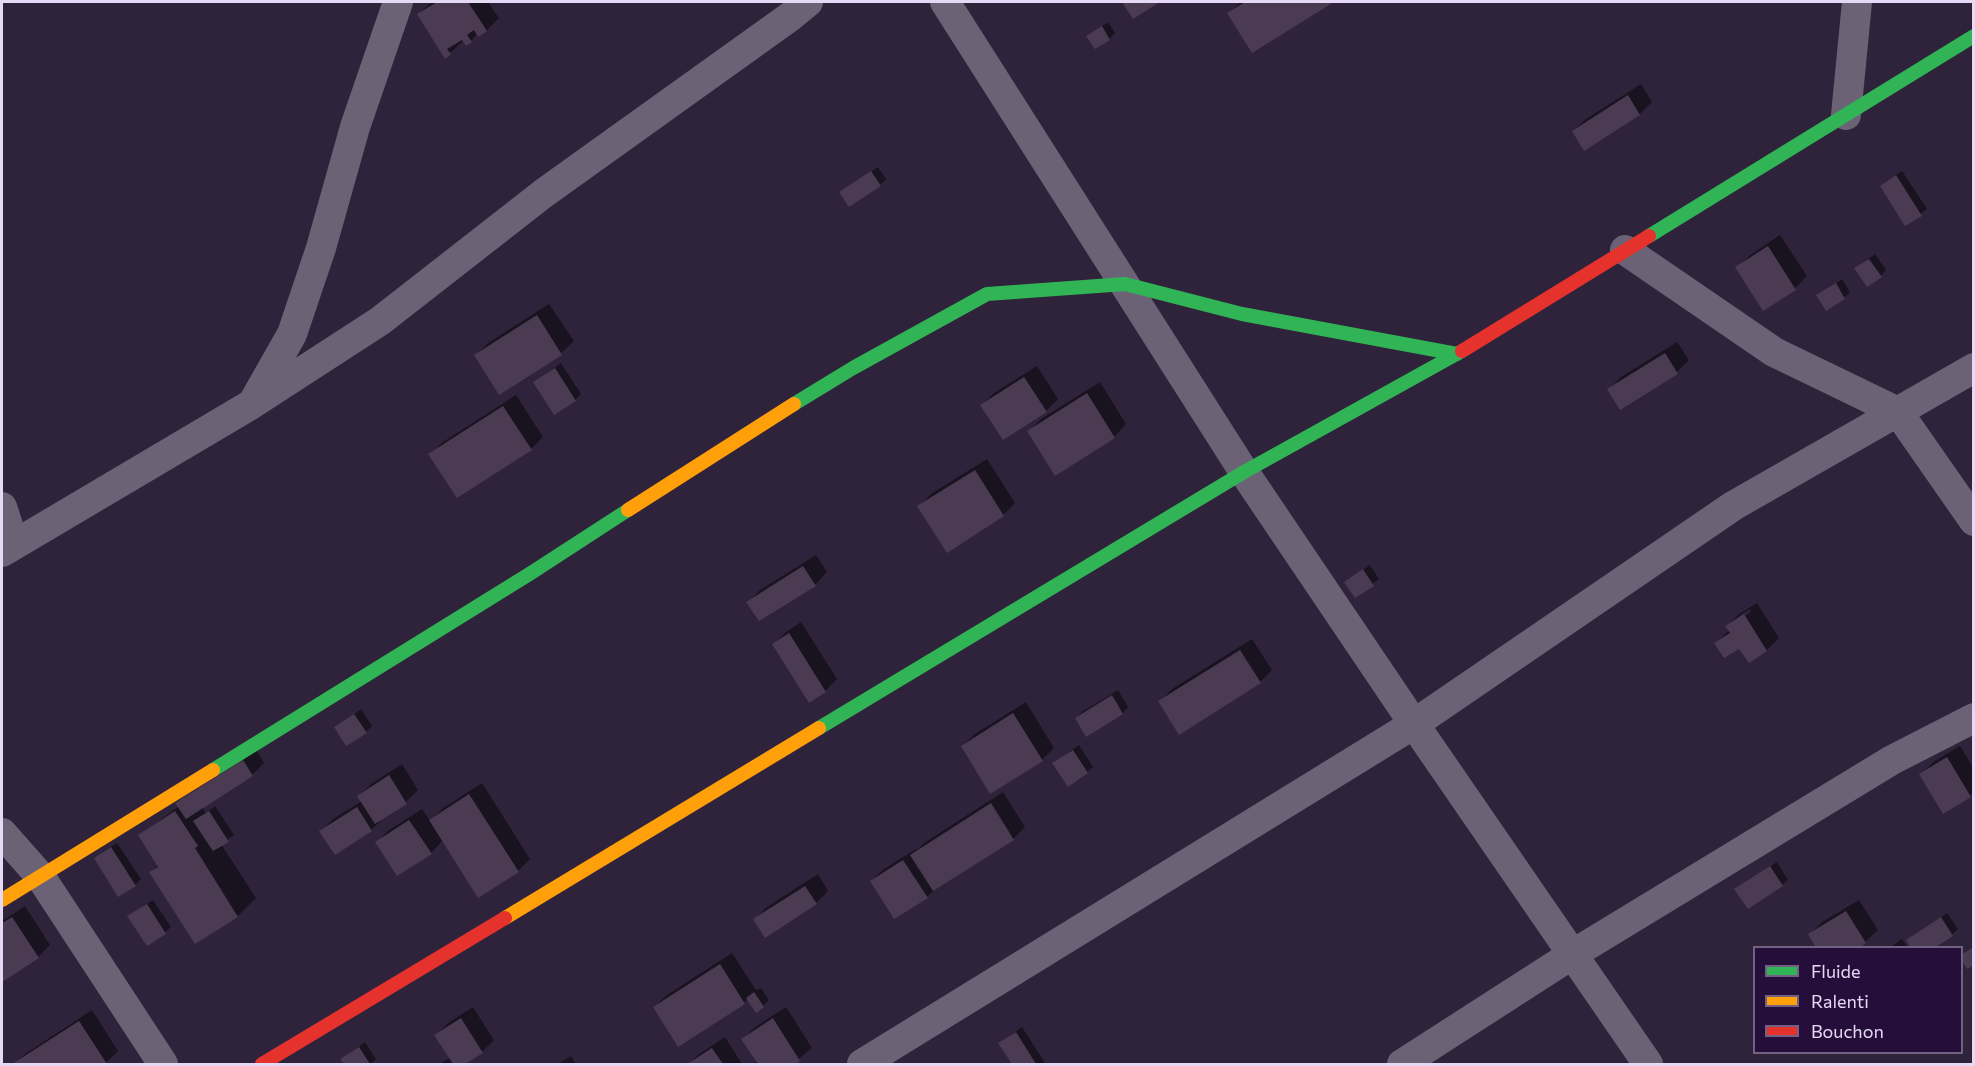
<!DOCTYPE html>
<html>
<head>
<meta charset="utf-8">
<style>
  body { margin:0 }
  #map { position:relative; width:1975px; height:1066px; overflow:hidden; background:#2f233b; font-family:Commissioner,sans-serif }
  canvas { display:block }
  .frame { position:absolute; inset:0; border:3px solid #e5d9f6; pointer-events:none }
  .legend { position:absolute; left:1753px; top:946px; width:210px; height:108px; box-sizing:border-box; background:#250f3a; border:2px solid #726085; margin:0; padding:8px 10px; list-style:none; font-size:18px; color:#e5d9f6 }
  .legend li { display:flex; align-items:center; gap:12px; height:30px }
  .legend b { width:30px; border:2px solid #726085 }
</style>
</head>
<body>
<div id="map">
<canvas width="1975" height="1066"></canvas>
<div class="frame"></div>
<ul class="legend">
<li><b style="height:8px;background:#30b455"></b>Fluide</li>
<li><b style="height:8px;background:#ff9f0a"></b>Ralenti</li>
<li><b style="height:8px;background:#e5322d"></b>Bouchon</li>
</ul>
</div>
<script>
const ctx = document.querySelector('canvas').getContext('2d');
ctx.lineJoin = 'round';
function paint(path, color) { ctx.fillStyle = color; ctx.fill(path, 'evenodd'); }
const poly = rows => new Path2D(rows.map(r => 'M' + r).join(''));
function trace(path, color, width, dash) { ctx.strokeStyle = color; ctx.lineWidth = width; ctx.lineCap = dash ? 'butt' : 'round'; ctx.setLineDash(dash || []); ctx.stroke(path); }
paint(poly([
  [432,2,488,2,499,18,487,30,479,35,478,33,471,41,464,40,450,53,418,14],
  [1241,2,1331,2,1252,51,1229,13],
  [1108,22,1115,33,1109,39,1088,36],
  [1641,84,1652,102,1640,114,1573,131,1586,119],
  [878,167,886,179,880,185,841,192],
  [1902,171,1927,209,1906,224,1881,186],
  [1780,235,1807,276,1795,288,1763,309,1737,268,1749,256],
  [1875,254,1886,270,1881,276,1856,268],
  [1842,279,1850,292,1844,298,1818,296],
  [549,304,574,341,561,353,500,393,476,355,488,343],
  [1677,342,1689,360,1677,372,1609,389,1621,377],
  [561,363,581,394,575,400,535,382],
  [1037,366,1058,399,1046,411,982,405,994,393],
  [1100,382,1126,424,1114,437,1029,431,1041,419],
  [516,395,543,437,531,449,430,454,443,442],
  [987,459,1015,503,1003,515,919,506,931,494],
  [816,555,827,572,815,585,748,602,760,590],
  [1370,565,1379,579,1355,596,1346,582],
  [1757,603,1779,638,1767,650,1749,661,1740,647,1716,643,1729,630,1727,626,1739,614],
  [1750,609,1751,612,1739,619,1739,616],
  [801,622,837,679,825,691,774,644,786,632],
  [1252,639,1272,670,1260,682,1160,701,1172,689],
  [1118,690,1128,707,1123,713,1087,735,1076,718,1082,712],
  [1026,702,1054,748,1042,760,962,746,975,734],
  [361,709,372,726,366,732,336,728],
  [1079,745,1093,767,1087,772,1054,763],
  [1960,746,1974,769,1974,793,1944,812,1921,775,1933,762],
  [256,749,264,763,252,775,202,807,206,813,215,806,234,835,221,844,256,898,238,916,196,942,151,872,158,865,140,835],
  [402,764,418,790,406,802,384,818,371,830,321,831,333,819,362,801,359,796,371,784],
  [482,783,530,859,518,871,443,840,431,853,377,842,389,830,422,809,430,821,443,808],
  [1003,792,1025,827,1013,839,936,888,927,897,871,881,884,869,916,849,917,850,924,843],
  [117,843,141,879,135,885,101,853],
  [1777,862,1788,880,1782,885,1736,889],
  [818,874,828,891,816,903,755,919,767,907],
  [153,900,171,927,165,932,129,916],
  [1859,900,1878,930,1865,942,1856,948,1810,934,1822,922],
  [25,906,50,945,38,957,2,980,2,921],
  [1947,913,1958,929,1952,935,1908,940],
  [1902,939,1908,948,1889,948],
  [732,953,756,990,761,988,769,1000,763,1006,749,999,679,1045,654,1007,667,995],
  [473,1007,494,1040,482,1052,464,1064,439,1064,450,1058,436,1035,448,1023],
  [786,1007,812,1048,793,1064,754,1064,757,1061,743,1039,755,1027],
  [92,1010,118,1051,106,1063,103,1064,14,1064,25,1054],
  [1022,1027,1045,1063,1044,1064,1013,1064,1000,1043],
  [725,1037,742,1064,688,1064,698,1055],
  [365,1042,376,1059,371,1064,345,1064,342,1059],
  [571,1056,576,1064,558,1064]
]), '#0007');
paint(poly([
  [437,2,468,2,487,31,478,37,474,30,467,35,472,42,466,46,462,40,447,49,451,54,445,59,417,14],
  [1122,2,1160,2,1133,19],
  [1245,2,1334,2,1252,53,1227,13],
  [1102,26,1110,40,1095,49,1086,36],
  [1628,95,1640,115,1584,151,1572,131],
  [871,171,881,186,849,207,839,192],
  [1896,175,1922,216,1905,226,1880,186],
  [1768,246,1796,290,1763,311,1735,267],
  [1869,259,1882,277,1867,287,1854,268],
  [1836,283,1845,299,1826,311,1816,295],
  [537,315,562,355,499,395,474,355],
  [1665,353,1678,374,1620,410,1607,389],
  [555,368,576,401,554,415,533,382],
  [1024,377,1047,412,1003,440,980,405],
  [1087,393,1115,438,1055,476,1027,431],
  [503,406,532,450,457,498,428,454],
  [975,470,1004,516,947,553,917,506],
  [803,566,816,586,759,621,746,602],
  [1363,569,1374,586,1355,598,1344,582],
  [1744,614,1767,651,1749,663,1739,649,1724,658,1714,643,1730,633,1725,626],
  [789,633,826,692,809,703,772,644],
  [1240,650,1261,683,1179,735,1158,701],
  [1112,695,1123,714,1086,737,1075,718],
  [1013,713,1043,761,990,794,961,746],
  [354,714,367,733,346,746,334,727],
  [1073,750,1088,773,1068,787,1052,763],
  [1947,757,1971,797,1943,814,1919,774],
  [243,760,253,776,186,819,175,803],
  [389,775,407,804,375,824,357,796],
  [469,794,519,872,478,898,429,820],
  [991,803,1014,840,933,891,910,855],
  [357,807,372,831,335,855,319,831],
  [175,811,198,846,195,848,238,917,195,944,149,872,158,867,138,835],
  [209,811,229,842,213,851,193,821],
  [409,820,432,854,397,876,375,842],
  [111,847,136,886,118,897,94,858],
  [903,860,928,898,894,919,870,881],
  [1770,866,1783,886,1748,909,1734,889],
  [805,886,817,904,765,938,753,919],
  [147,904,166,934,147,946,127,916],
  [1846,911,1866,943,1859,948,1816,948,1808,934],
  [12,917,39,958,2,982,2,923],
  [1941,917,1953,936,1934,948,1911,948,1906,940],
  [1974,947,1974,965,1967,969,1962,961,1962,954],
  [720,964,745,1004,678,1047,653,1007],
  [754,992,764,1007,756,1013,746,998],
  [461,1018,483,1053,465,1064,453,1064,434,1035],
  [773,1018,800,1061,796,1064,758,1064,741,1039],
  [79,1021,107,1064,12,1064],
  [1016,1032,1036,1064,1012,1064,998,1043],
  [359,1047,370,1064,344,1064,340,1059],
  [712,1048,723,1064,687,1064]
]), '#4b3b52');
trace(poly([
  [945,2,1244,472,1414,724,1648,1064],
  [1846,115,1857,2],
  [1625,250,1774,352,1898,412,1974,521],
  [254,401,292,334,321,248,355,127,398,2],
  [2,507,14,544],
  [2,552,252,404,380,321,544,193,791,16,808,2],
  [2,833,40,876,163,1064],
  [862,1064,1414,724,1733,506,1974,368],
  [1402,1064,1573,954,1892,760,1974,718]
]), '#6b6375', 30);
trace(poly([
  [1649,236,1974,36],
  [794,404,853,368,987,294,1125,284,1242,314,1457,354],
  [819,728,1244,472,1462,351],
  [213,770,531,573,628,510]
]), '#30b455', 14);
trace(poly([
  [628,510,794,404],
  [2,900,213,770],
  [505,918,819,728]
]), '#ff9f0a', 14);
trace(poly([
  [1462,351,1649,236],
  [262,1064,505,918]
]), '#e5322d', 14);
</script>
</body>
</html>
